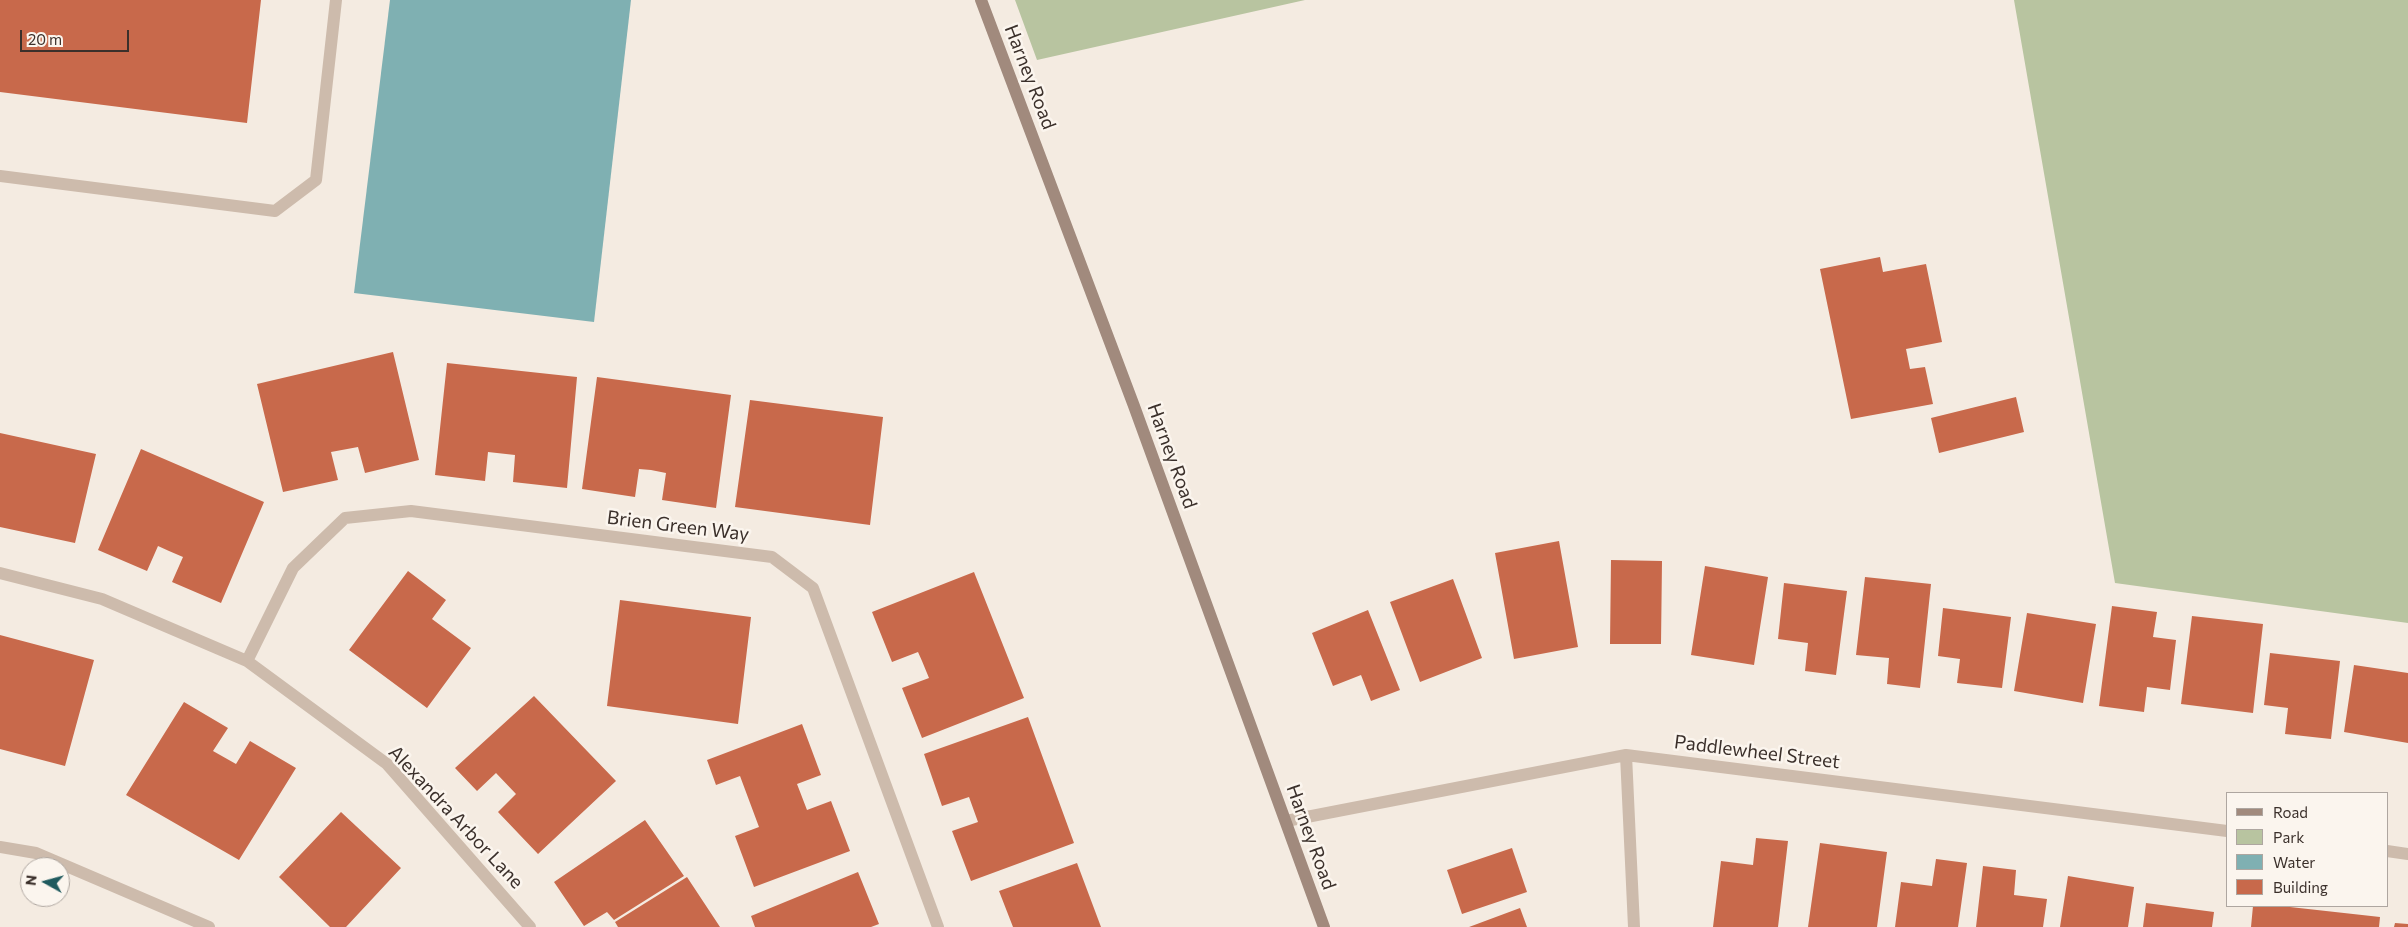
<!DOCTYPE html>
<html>
<head>
<meta charset="utf-8">
<style>
  body { margin:0 }
  #map { position:relative; width:2408px; height:927px; overflow:hidden; background:#f4ebe1; font-family:Commissioner,sans-serif }
  canvas { display:block }
  .legend { position:absolute; left:2226px; top:792px; width:162px; height:115px; box-sizing:border-box; background:#fbf5ee; border:1px solid #aea6a0; margin:0; padding:6px 9px; list-style:none; font-size:15px; color:#3b302b }
  .legend li { display:flex; align-items:center; gap:10px; height:25px }
  .legend b { width:25px; border:1px solid #aea6a0 }
  .north { position:absolute; left:20px; top:857px; width:50px; height:50px; box-sizing:border-box; background:#fbf5ee; border:1px solid #aea6a0; border-radius:50%; rotate:277deg; font-size:14px; font-weight:700; line-height:20px; text-align:center; color:#3b302b }
  .north::after { content:''; display:block; margin:auto; width:18px; height:22px; background:#1f5a5e; clip-path:polygon(50% 0,100% 100%,50% 72%,0 100%) }
  .scale { position:absolute; left:20px; top:30px; width:109px; height:22px; box-sizing:border-box; border:2px solid #3b302b; border-top:0; padding-left:6px; font-size:15px; line-height:18px; white-space:nowrap; color:#3b302b; -webkit-text-stroke:4px #fbf5ee; paint-order:stroke }
</style>
</head>
<body>
<div id="map">
<canvas width="2408" height="927"></canvas>
<ul class="legend">
<li><b style="height:6px;background:#a18a7d"></b>Road</li>
<li><b style="height:14px;background:#b8c4a0"></b>Park</li>
<li><b style="height:14px;background:#7fb0b2"></b>Water</li>
<li><b style="height:14px;background:#c8694b"></b>Building</li>
</ul>
<div class="north">N</div>
<div class="scale">20 m</div>
</div>
<script>
const ctx = document.querySelector('canvas').getContext('2d');
ctx.lineJoin = 'round';
function paint(path, color) { ctx.fillStyle = color; ctx.fill(path, 'evenodd'); }
const poly = rows => new Path2D(rows.map(r => 'M' + r).join(''));
function trace(path, color, width, dash) { ctx.strokeStyle = color; ctx.lineWidth = width; ctx.lineCap = dash ? 'butt' : 'round'; ctx.setLineDash(dash || []); ctx.stroke(path); }
function label(font, color, halo, rows, align = 'center') {
  ctx.font = font + ' Commissioner,sans-serif'; ctx.lineWidth = 5; ctx.setLineDash([]); ctx.textBaseline = 'middle'; ctx.strokeStyle = halo; ctx.fillStyle = color; for (const [text, x, y, turn = 0] of rows) {
    ctx.save(); ctx.translate(x, y); ctx.rotate((+turn || 0) * Math.PI / 180); ctx.textAlign = isNaN(turn) ? turn : align; if (halo) ctx.strokeText(text, 0, 0); ctx.fillText(text, 0, 0); ctx.restore();
  }
}
paint(poly([
  [1015,0,1305,0,1037,60],
  [2014,0,2408,0,2408,623,2115,583]
]), '#b8c4a0');
paint(poly([
  [390,0,631,0,594,322,354,293]
]), '#7fb0b2');
paint(poly([
  [0,0,261,0,247,123,0,92],
  [1880,257,1883,272,1926,264,1942,342,1906,349,1910,369,1925,367,1933,404,1851,419,1820,269],
  [393,352,419,460,365,473,358,447,331,452,338,480,283,492,257,384],
  [447,363,577,377,567,488,513,482,515,455,488,452,485,481,435,475],
  [597,377,731,395,716,508,662,500,666,473,651,470,639,469,635,497,582,489],
  [2016,397,2024,432,1939,453,1931,418],
  [750,400,883,417,870,525,735,507],
  [0,433,96,454,75,543,0,527],
  [141,449,264,502,221,603,172,582,183,557,169,551,158,546,147,571,98,550],
  [1559,541,1578,647,1514,659,1495,553],
  [1611,560,1662,561,1661,644,1610,644],
  [1705,566,1768,577,1754,665,1691,655],
  [408,571,446,600,432,619,471,648,427,708,349,650],
  [974,572,1024,698,922,738,902,688,929,678,922,661,918,652,892,662,872,612],
  [1865,577,1931,584,1920,688,1887,684,1889,658,1856,655],
  [1453,579,1482,658,1420,682,1390,602],
  [1784,583,1847,591,1836,675,1805,671,1808,643,1778,639],
  [620,600,751,617,738,724,607,706],
  [2112,606,2157,612,2153,637,2176,640,2170,690,2147,687,2144,712,2099,706],
  [1943,608,2011,617,2002,688,1957,683,1960,659,1938,656],
  [1368,610,1400,690,1371,701,1361,675,1333,686,1312,633],
  [2027,613,2096,624,2083,703,2014,691],
  [2192,616,2263,624,2253,713,2181,704],
  [0,635,94,660,65,766,0,749],
  [2270,653,2340,661,2331,739,2285,734,2288,708,2264,705],
  [2354,665,2408,673,2408,743,2344,732],
  [534,696,616,781,538,854,498,812,516,794,496,773,477,791,455,768],
  [184,702,228,728,213,751,236,764,250,741,296,768,239,860,126,795],
  [1028,717,1074,843,971,881,952,831,978,822,969,797,942,806,924,754],
  [802,724,821,775,797,784,807,810,831,801,850,851,754,887,735,836,759,827,740,776,716,785,707,760],
  [341,812,401,868,346,927,330,927,279,877],
  [645,820,684,876,614,920,607,912,584,926,554,882],
  [1756,838,1788,841,1778,927,1713,927,1721,861,1753,865],
  [1820,843,1887,852,1877,927,1808,927],
  [1512,848,1527,892,1462,914,1447,870],
  [1936,859,1967,863,1958,927,1895,927,1901,882,1932,886],
  [1077,863,1101,927,1013,927,999,891],
  [1983,866,2016,870,2014,895,2047,899,2043,927,1976,927],
  [858,872,879,924,871,927,755,927,751,916],
  [2068,876,2134,887,2128,927,2060,927],
  [687,877,720,927,618,927,615,922],
  [2146,903,2214,912,2212,927,2143,927],
  [2253,906,2281,906,2380,917,2379,927,2251,927],
  [1520,908,1527,927,1469,927],
  [2395,923,2408,924,2408,927,2394,927]
]), '#c8694b');
trace(poly([
  [0,176,275,211,316,180,336,0]
]), '#cdbbac', 12);
trace(poly([
  [0,573,102,599,247,661,387,764,530,927],
  [247,661,293,568,345,518,411,511,772,557,813,588,938,927],
  [1626,755,1634,927],
  [1286,821,1626,755,2227,831],
  [0,847,36,853,209,927],
  [2387,851,2408,854]
]), '#cdbbac', 12);
trace(poly([
  [981,0,1134,406,1324,927]
]), '#a18a7d', 12);
label('19px', '#3b302b', '#fbf5ee', [
  ["Harney Road",1030,77,69],
  ["Harney Road",1172,456,70],
  ["Brien Green Way",678,526,7],
  ["Paddlewheel Street",1757,752,7],
  ["Alexandra Arbor Lane",456,817,47],
  ["Harney Road",1311,837,70]
]);
</script>
</body>
</html>
